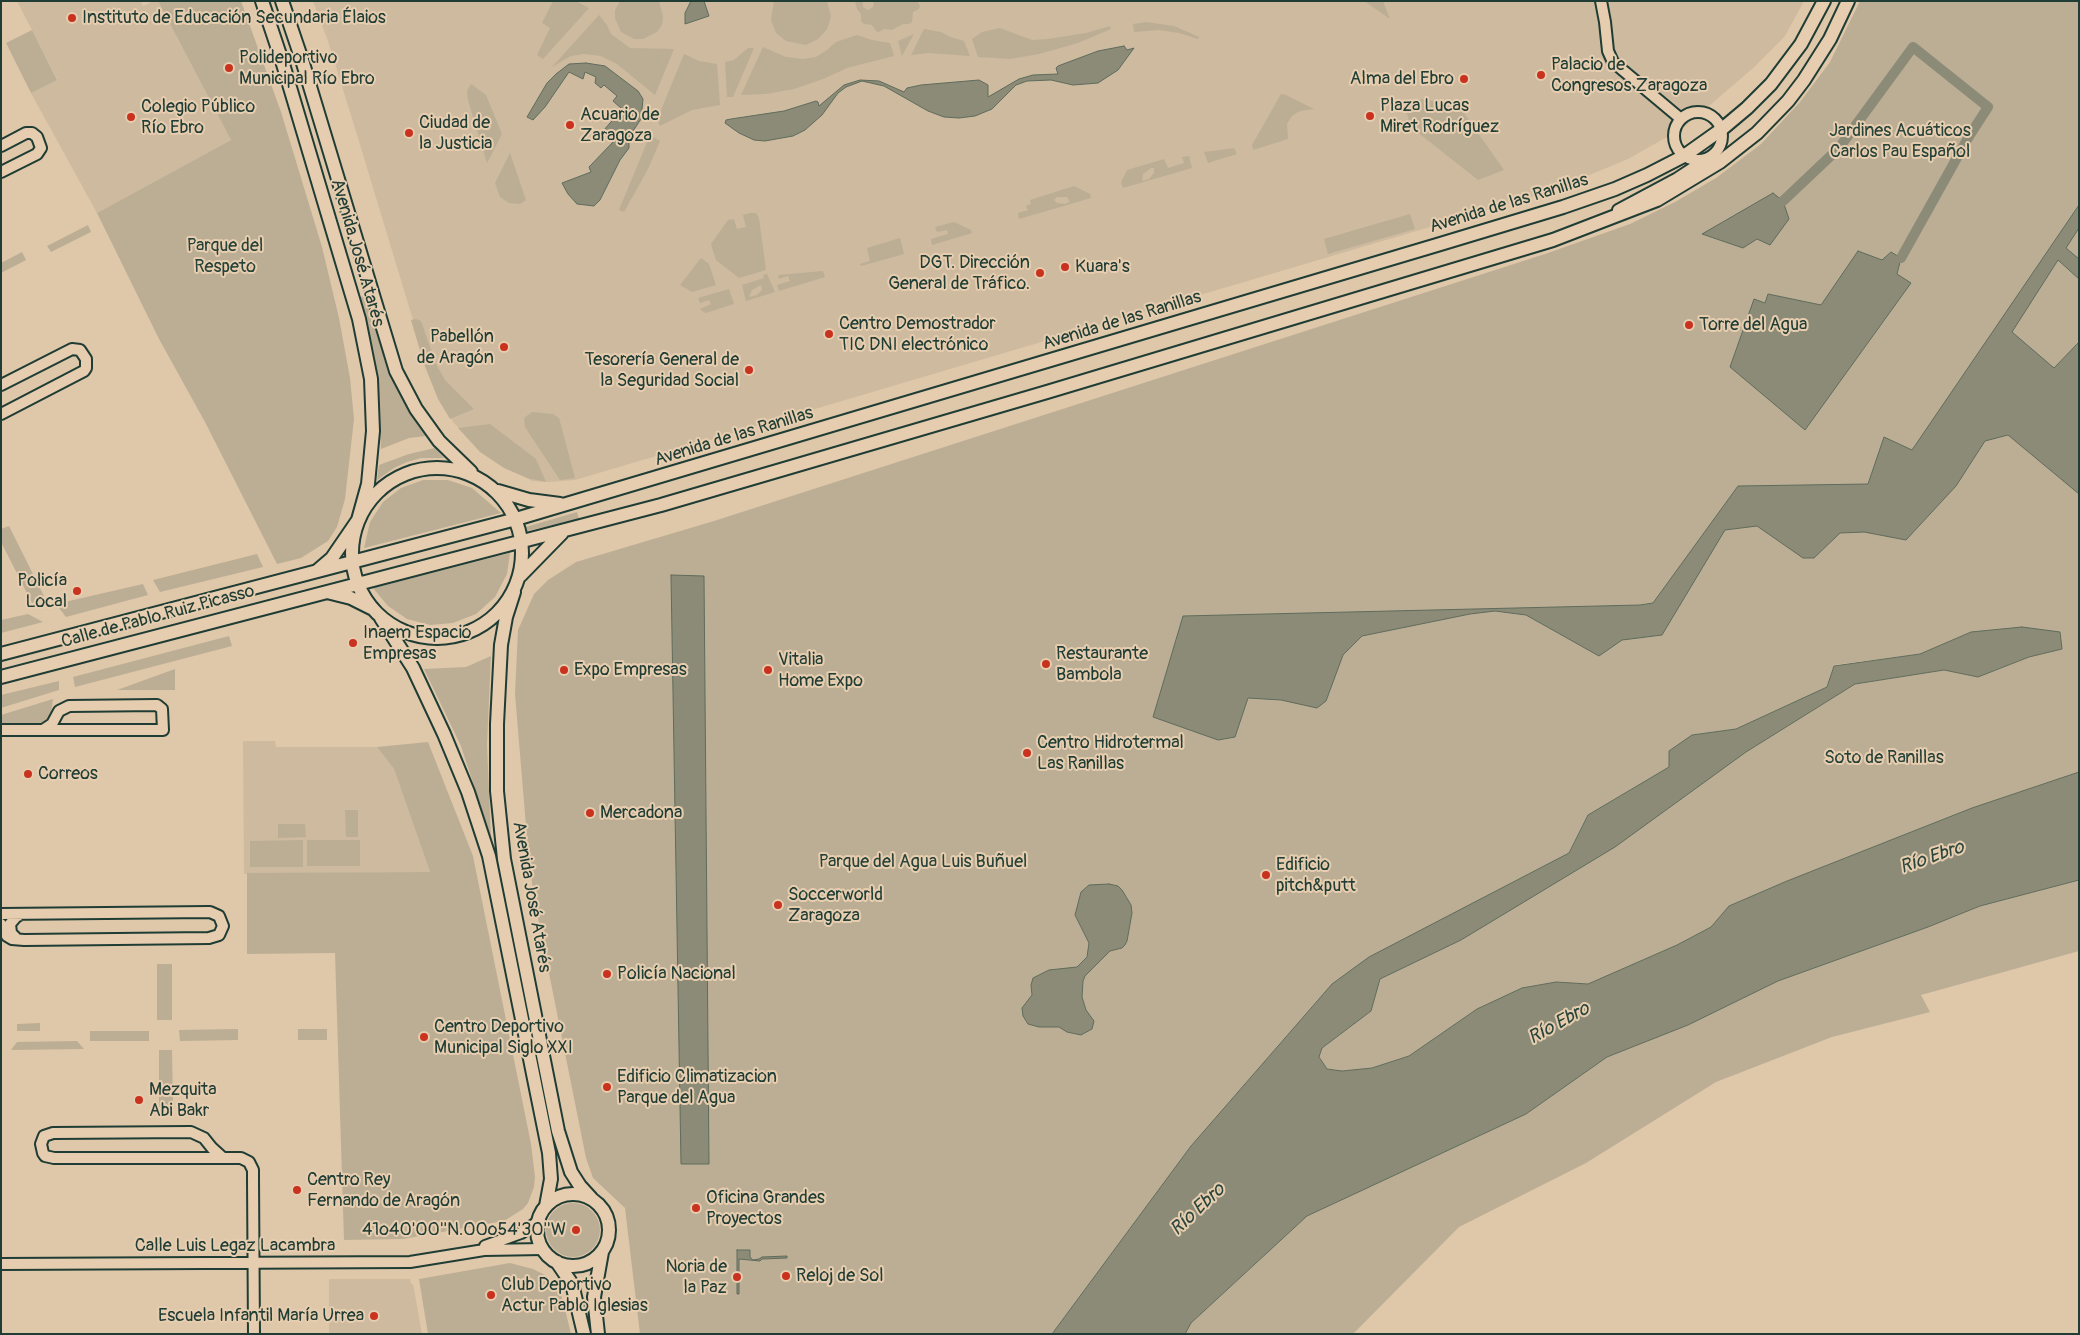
<!DOCTYPE html>
<html>
<head>
<meta charset="utf-8">
<style>
  body { margin:0 }
  #map { position:relative; width:2080px; height:1335px; overflow:hidden; background:#dfc7aa; font-family:Pangolin,sans-serif }
  canvas { display:block }
  .frame { position:absolute; inset:0; border:2px solid #1f3d34; pointer-events:none }
</style>
</head>
<body>
<div id="map">
<canvas width="2080" height="1335"></canvas>
<div class="frame"></div>
</div>
<script>
const ctx = document.querySelector('canvas').getContext('2d');
ctx.lineJoin = 'round';
function paint(path, color) { ctx.fillStyle = color; ctx.fill(path, 'evenodd'); }
const poly = rows => new Path2D(rows.map(r => 'M' + r).join(''));
function trace(path, color, width, dash) { ctx.strokeStyle = color; ctx.lineWidth = width; ctx.lineCap = dash ? 'butt' : 'round'; ctx.setLineDash(dash || []); ctx.stroke(path); }
function label(font, color, halo, rows, align = 'center') {
  ctx.font = font + ' Pangolin,sans-serif'; ctx.lineWidth = 4; ctx.setLineDash([]); ctx.textBaseline = 'middle'; ctx.strokeStyle = halo; ctx.fillStyle = color; for (const [text, x, y, turn = 0] of rows) {
    ctx.save(); ctx.translate(x, y); ctx.rotate((+turn || 0) * Math.PI / 180); ctx.textAlign = isNaN(turn) ? turn : align; if (halo) ctx.strokeText(text, 0, 0); ctx.fillText(text, 0, 0); ctx.restore();
  }
}
paint(poly([
  [17,1,140,1,143,6,153,1,158,1,231,140,97,213,31,93,57,79],
  [313,1,1804,1,1785,36,1752,69,1683,128,1628,159,1548,192,575,480,548,482,532,481,479,449,453,422,426,363,358,138,328,41],
  [243,741,275,741,276,747,377,747,394,769,430,872,244,874],
  [329,1279,410,1279,411,1284,413,1284,422,1334,329,1334]
]), '#cdba9f');
paint(poly([
  [158,1,241,1,281,112,322,247,339,318,350,378,354,419,345,499,337,527,328,541,301,558,277,564,205,422,159,339,97,213,231,140],
  [553,1,576,1,589,8,543,59,537,55,550,28,542,23],
  [620,1,659,1,663,17,662,25,657,32,643,39,634,39,621,32,615,18,615,10],
  [774,1,827,1,831,17,827,29,818,39,806,45,786,41,776,33,771,20],
  [863,1,863,7,868,10,873,7,874,1,917,1,920,6,919,9,913,12,912,22,909,24,903,24,892,30,884,29,879,32,876,31,872,25,864,24,861,21,861,14,857,9,855,2],
  [1364,1,1383,1,1390,19],
  [1860,1,2079,1,2079,772,1972,808,1787,881,1729,906,1711,927,1677,945,1588,984,1556,982,1522,988,1477,1009,1409,1056,1372,1068,1342,1071,1327,1069,1319,1057,1322,1048,1371,1011,1380,979,1461,940,1746,752,1855,684,1944,670,1978,677,2029,657,2061,649,1971,632,1920,654,1834,665,1827,687,1736,729,1692,735,1669,767,1588,815,1569,853,1477,901,1332,984,1191,1146,1052,1334,640,1334,625,1208,593,1178,586,1158,535,903,529,862,515,694,518,630,534,594,548,580,576,562,714,521,1545,254,1630,224,1675,202,1716,178,1761,144,1800,102,1830,62],
  [599,15,607,25,611,34,630,48,674,49,655,95,617,64,601,56,584,54,571,56,552,67],
  [1146,22,1174,26,1199,37,1198,39,1179,33,1159,30,1134,32,1133,24],
  [1110,26,1111,29,1078,43,1039,54,1010,59,978,57,972,39,982,32,1000,28,1032,40,1048,39,1086,33],
  [924,29,941,32,950,37,964,41,970,56,928,53,911,55],
  [32,30,57,80,31,93,6,43],
  [914,34,902,56,898,41],
  [857,35,872,40,890,43,894,56,847,68,823,79,794,89,766,94,741,95,763,47,786,57,803,59,816,57,827,50,836,42],
  [748,48,754,48,733,97,727,97,725,62,734,60],
  [684,54,699,61,717,64,720,105,692,110,660,126,657,120],
  [471,84,486,95,502,134,487,163,468,100,467,91],
  [1281,94,1286,95,1314,109,1300,111,1292,116,1287,124,1288,139,1253,150,1252,145],
  [1421,99,1459,106,1504,170,1478,180,1411,127,1405,107],
  [650,135,660,141,648,169,624,212,619,210],
  [1234,148,1237,154,1208,163,1204,152],
  [510,153,526,200,520,204,509,203,500,197,495,183],
  [1189,156,1192,168,1123,188,1121,182,1127,170,1164,159,1168,168,1184,163,1182,157],
  [1151,168,1154,168,1154,173,1149,179,1142,181,1143,174],
  [1074,186,1090,194,1091,198,1019,219,1018,213,1028,210,1026,206,1031,204,1030,200],
  [1057,197,1067,197,1070,202,1065,204,1057,203,1054,200],
  [750,213,756,213,759,218,766,270,739,278,716,260,711,244,728,220,734,219,737,229,746,227,743,215],
  [1410,214,1415,229,1328,254,1324,239],
  [954,222,971,230,972,233,932,245,931,239,948,234,947,230,937,232,935,227],
  [88,225,91,232,51,252,47,246],
  [900,238,904,254,861,266,860,264,870,261,867,248],
  [22,252,26,260,1,273,1,263],
  [701,258,709,264,716,285,692,292,680,285],
  [823,271,825,277,779,291,777,285,790,281,788,276,779,279,778,275],
  [767,274,775,292,746,301,742,285,764,278,763,275],
  [761,285,762,290,757,295,749,297,752,290],
  [729,289,734,304,706,313,702,311,700,309,711,304,709,300,700,303,698,298],
  [365,296,385,361,409,412,426,436,409,438,381,449,375,360,359,297],
  [416,319,421,321,436,364,445,380,474,409,450,419,438,399,424,364,411,320],
  [532,412,553,414,559,418,575,478,560,480,525,427,524,418],
  [490,424,536,459,546,482,527,478,504,468,480,452,458,428],
  [435,448,444,458,421,458,407,462,394,468,377,480,379,465,409,454],
  [423,480,448,480,472,488,501,513,364,548,370,522,383,502,401,488],
  [577,512,579,519,527,531,526,527],
  [9,526,44,596,32,603,1,542,1,529],
  [510,553,507,574,495,597,476,614,453,623,430,625,407,619,388,606,373,588],
  [257,554,263,567,160,592,153,580],
  [143,584,148,595,66,617,56,604],
  [28,614,43,622,1,633,1,620],
  [229,636,232,646,75,687,73,677],
  [491,656,487,745,491,838,461,746,424,669,466,667],
  [175,669,175,690,117,690],
  [59,681,59,690,1,708,1,695],
  [53,699,50,720,44,724,1,725,1,715],
  [428,742,473,856,531,1144,535,1177,534,1187,528,1203,523,1209,504,1221,403,1239,344,1240,335,953,247,954,247,873,430,872,394,769,377,747],
  [345,810,358,810,358,837,346,837],
  [278,824,305,824,306,837,278,838],
  [303,840,303,867,250,867,250,841],
  [307,840,360,840,360,866,307,866],
  [2079,880,2079,951,1921,995,1930,1012,1832,1037,1716,1082,1586,1163,1459,1227,1353,1334,1185,1334,1191,1323,1307,1216,1526,1114,1607,1057,1688,1025,1778,981,1928,927,1980,906],
  [157,964,172,964,172,1020,157,1020],
  [40,1023,40,1031,17,1031,17,1024],
  [238,1029,238,1040,180,1041,179,1030],
  [298,1029,327,1029,327,1040,298,1040],
  [90,1031,149,1031,149,1041,90,1041],
  [77,1041,84,1049,11,1050,17,1042],
  [159,1050,172,1050,173,1106,159,1107],
  '546 1230a27 27 0 1 1 54 0a27 27 0 1 1-54 0Z',
  [510,1263,533,1269,545,1275,553,1282,559,1290,563,1301,571,1334,428,1334,419,1279]
]), '#bcae94');
const water = poly([
  [691,1,704,1,709,16,685,24,685,13,691,1],
  [1124,46,1127,50,1134,48,1118,70,1098,83,1073,85,1051,80,1027,81,1016,85,992,109,975,116,959,118,944,117,928,111,884,86,862,81,846,87,838,93,822,115,805,130,793,136,765,141,754,140,739,133,725,123,726,120,731,119,784,111,816,101,818,102,819,106,844,85,860,80,879,81,904,92,907,88,921,85,979,80,988,85,988,97,1019,79,1033,75,1058,74,1056,68,1058,66,1098,51,1124,46],
  [586,63,605,66,638,91,643,99,641,119,629,137,629,148,620,160,600,200,594,206,577,204,568,194,562,183,591,172,589,167,613,142,604,130,622,109,613,101,617,96,604,85,601,88,595,83,596,77,585,72,583,79,569,72,545,107,533,120,527,117,547,83,556,74,569,64,586,63],
  [1773,193,1783,201,1789,219,1770,245,1757,239,1743,248,1702,234,1773,193],
  [2079,205,2079,228,2066,248,2079,259,2079,279,2058,260,2012,332,2054,368,2079,342,2079,494,2008,435,1985,441,1956,486,1906,540,1864,532,1840,533,1814,558,1803,558,1757,526,1725,530,1662,635,1622,640,1599,656,1526,615,1495,611,1470,614,1362,636,1343,655,1326,701,1317,708,1281,700,1248,698,1235,737,1218,740,1153,717,1183,616,1640,605,1653,603,1738,486,1868,484,1884,437,1912,450,2079,205],
  [1858,251,1882,260,1891,252,1901,258,1897,274,1911,283,1805,430,1730,367,1754,299,1765,303,1768,294,1821,305,1858,251],
  [671,575,704,576,709,1164,681,1164,671,575],
  [2022,627,2060,632,2062,649,2029,657,1978,677,1944,670,1855,684,1746,752,1615,847,1461,940,1380,979,1371,1011,1322,1048,1319,1057,1327,1069,1342,1071,1372,1068,1409,1056,1477,1009,1522,988,1556,982,1588,984,1677,945,1711,927,1729,906,1787,881,1972,808,2079,772,2079,880,1980,906,1928,927,1778,981,1688,1025,1607,1057,1526,1114,1307,1216,1191,1323,1185,1334,1052,1334,1191,1146,1332,984,1369,957,1569,853,1588,815,1669,767,1669,751,1692,735,1736,729,1827,687,1834,666,1920,654,1971,632,2022,627],
  [1109,884,1118,886,1122,890,1131,905,1132,913,1127,941,1125,945,1122,948,1110,951,1085,976,1083,981,1082,997,1086,1010,1094,1021,1092,1029,1081,1035,1067,1032,1059,1027,1039,1027,1028,1024,1023,1016,1022,1008,1032,995,1031,985,1033,978,1049,970,1077,967,1087,957,1089,943,1075,915,1081,892,1089,885,1109,884],
  [737,1250,750,1250,750,1257,753,1260,759,1259,762,1257,787,1256,787,1258,762,1259,760,1261,739,1259,739,1294,737,1294,737,1250]
]);
paint(water, '#8b8b77');
trace(water, '#606c5c', 1);
trace(poly([
  [1783,201,1839,148,1913,47,1988,107,1968,138,1901,258]
]), '#8b8b77', 10);
const minor = poly([
  [1601,1,1605,22,1608,51,1613,62,1681,119],
  '1674 136a24 24 0 1 1 48 0a24 24 0 1 1-48 0Z',
  [1,146,26,133,32,133,37,137,41,148,37,154,1,172],
  [1618,210,1676,179,1705,160],
  [1,385,72,349,80,350,86,359,86,368,84,371,1,414],
  [1,730,163,730,162,709,157,705,69,706,59,711,52,724,43,730],
  [1,914,210,912,219,916,223,926,219,935,209,938,24,940,12,939,7,936,1,924],
  [16,938,11,933,10,924,16,917,21,914],
  [223,1158,212,1148,204,1138,191,1132,53,1133,44,1136,41,1144,43,1153,45,1156,54,1158,241,1158,249,1162,253,1170,253,1179,254,1334],
  [485,1246,521,1233,538,1222],
  [1,1264,410,1262,484,1250,543,1249]
]);
const major = poly([
  [262,1,283,64,359,319,371,379,373,431,368,484,358,520,332,558,318,570],
  [282,1,302,60,396,371,416,409,439,441,471,472],
  '352 553a85 85 0 1 1 170 0a85 85 0 1 1-170 0Z',
  [498,491,529,500,560,504],
  [520,576,562,533],
  [327,592,351,598,371,608],
  [514,592,506,617,501,645,497,724,497,791,504,859,558,1131,571,1172,580,1186,591,1198],
  [381,618,413,668,444,734,468,792,489,856,549,1153,551,1179,546,1206],
  [1,654,516,519,1437,245,1563,207,1615,189,1647,175,1684,156,1722,129,1747,108,1771,84,1801,44,1824,1],
  [1,677,661,505,1047,392,1553,240,1657,200,1720,162,1757,133,1788,101,1804,80,1830,39,1848,1],
  '537 1230a36 36 0 1 1 72 0a36 36 0 1 1-72 0Z',
  [557,1262,572,1284,584,1334],
  [598,1334,594,1297,602,1252]
]);
trace(minor, '#1f3d34', 14);
trace(major, '#1f3d34', 16);
trace(minor, '#e7cdaf', 10);
trace(major, '#e7cdaf', 12);
for (const [x, y, r, color] of [
  [72,18,5,"#c8321e"],
  [229,68,5,"#c8321e"],
  [1541,75,5,"#c8321e"],
  [1464,79,5,"#c8321e"],
  [1370,116,5,"#c8321e"],
  [131,117,5,"#c8321e"],
  [570,125,5,"#c8321e"],
  [409,133,5,"#c8321e"],
  [1065,267,5,"#c8321e"],
  [1040,273,5,"#c8321e"],
  [1689,325,5,"#c8321e"],
  [829,334,5,"#c8321e"],
  [504,347,5,"#c8321e"],
  [749,370,5,"#c8321e"],
  [77,591,5,"#c8321e"],
  [353,643,5,"#c8321e"],
  [1046,664,5,"#c8321e"],
  [564,670,5,"#c8321e"],
  [768,670,5,"#c8321e"],
  [1027,753,5,"#c8321e"],
  [28,774,5,"#c8321e"],
  [590,813,5,"#c8321e"],
  [1266,875,5,"#c8321e"],
  [778,905,5,"#c8321e"],
  [607,974,5,"#c8321e"],
  [424,1037,5,"#c8321e"],
  [607,1087,5,"#c8321e"],
  [139,1100,5,"#c8321e"],
  [297,1190,5,"#c8321e"],
  [696,1208,5,"#c8321e"],
  [576,1230,5,"#c8321e"],
  [786,1276,5,"#c8321e"],
  [737,1277,5,"#c8321e"],
  [491,1295,5,"#c8321e"],
  [374,1316,5,"#c8321e"]
]) { const dot = new Path2D(); dot.arc(x, y, r, 0, 2 * Math.PI); ctx.fillStyle = color; ctx.fill(dot); trace(dot, '#e7cdaf', 2); }
label('18px', '#1f3d34', '#e7cdaf', [
  ["Instituto de Educación Secundaria Élaios",82,18],
  ["Polideportivo",239,58],
  ["Municipal Río Ebro",239,79],
  ["Palacio de",1551,65],
  ["Congresos Zaragoza",1551,86],
  ["Alma del Ebro",1454,79,"right"],
  ["Plaza Lucas",1380,106],
  ["Miret Rodríguez",1380,127],
  ["Colegio Público",141,107],
  ["Río Ebro",141,128],
  ["Acuario de",580,115],
  ["Zaragoza",580,136],
  ["Ciudad de",419,123],
  ["la Justicia",419,144],
  ["DGT. Dirección",1030,263,"right"],
  ["General de Tráfico.",1030,284,"right"],
  ["Kuara's",1075,267],
  ["Centro Demostrador",839,324],
  ["TIC DNI electrónico",839,345],
  ["Torre del Agua",1699,325],
  ["Pabellón",494,337,"right"],
  ["de Aragón",494,358,"right"],
  ["Tesorería General de",739,360,"right"],
  ["la Seguridad Social",739,381,"right"],
  ["Policía",67,581,"right"],
  ["Local",67,602,"right"],
  ["Inaem Espacio",363,633],
  ["Empresas",363,654],
  ["Restaurante",1056,654],
  ["Bambola",1056,675],
  ["Vitalia",778,660],
  ["Home Expo",778,681],
  ["Expo Empresas",574,670],
  ["Centro Hidrotermal",1037,743],
  ["Las Ranillas",1037,764],
  ["Correos",38,774],
  ["Mercadona",600,813],
  ["Edificio",1276,865],
  ["pitch&putt",1276,886],
  ["Soccerworld",788,895],
  ["Zaragoza",788,916],
  ["Policía Nacional",617,974],
  ["Centro Deportivo",434,1027],
  ["Municipal Siglo XXI",434,1048],
  ["Edificio Climatizacion",617,1077],
  ["Parque del Agua",617,1098],
  ["Mezquita",149,1090],
  ["Abi Bakr",149,1111],
  ["Centro Rey",307,1180],
  ["Fernando de Aragón",307,1201],
  ["Oficina Grandes",706,1198],
  ["Proyectos",706,1219],
  ["41º40'00''N.00º54'30''W",566,1230,"right"],
  ["Noria de",727,1267,"right"],
  ["la Paz",727,1288,"right"],
  ["Reloj de Sol",796,1276],
  ["Club Deportivo",501,1285],
  ["Actur Pablo Iglesias",501,1306],
  ["Escuela Infantil María Urrea",364,1316,"right"]
], 'left');
label('18px', '#274339', '#e7cdaf', [
  ["Jardines Acuáticos",1900,131],
  ["Carlos Pau Español",1900,152],
  ["Parque del",225,246],
  ["Respeto",225,267],
  ["Soto de Ranillas",1884,758],
  ["Parque del Agua Luis Buñuel",923,862]
]);
label('18px', '#1f3d34', '#e7cdaf', [
  ["Avenida de las Ranillas",1509,204,-17],
  ["Avenida José Atarés",357,253,74],
  ["Avenida de las Ranillas",1122,321,-17],
  ["Avenida de las Ranillas",734,437,-17],
  ["Calle de Pablo Ruiz Picasso",158,617,-15],
  ["Avenida José Atarés",531,897,80],
  ["Calle Luis Legaz Lacambra",235,1246]
]);
label('italic 19px', '#2a453b', '#e7cdaf', [
  ["Río Ebro",1932,858,-19],
  ["Río Ebro",1559,1024,-29],
  ["Río Ebro",1198,1210,-43]
]);
</script>
</body>
</html>
